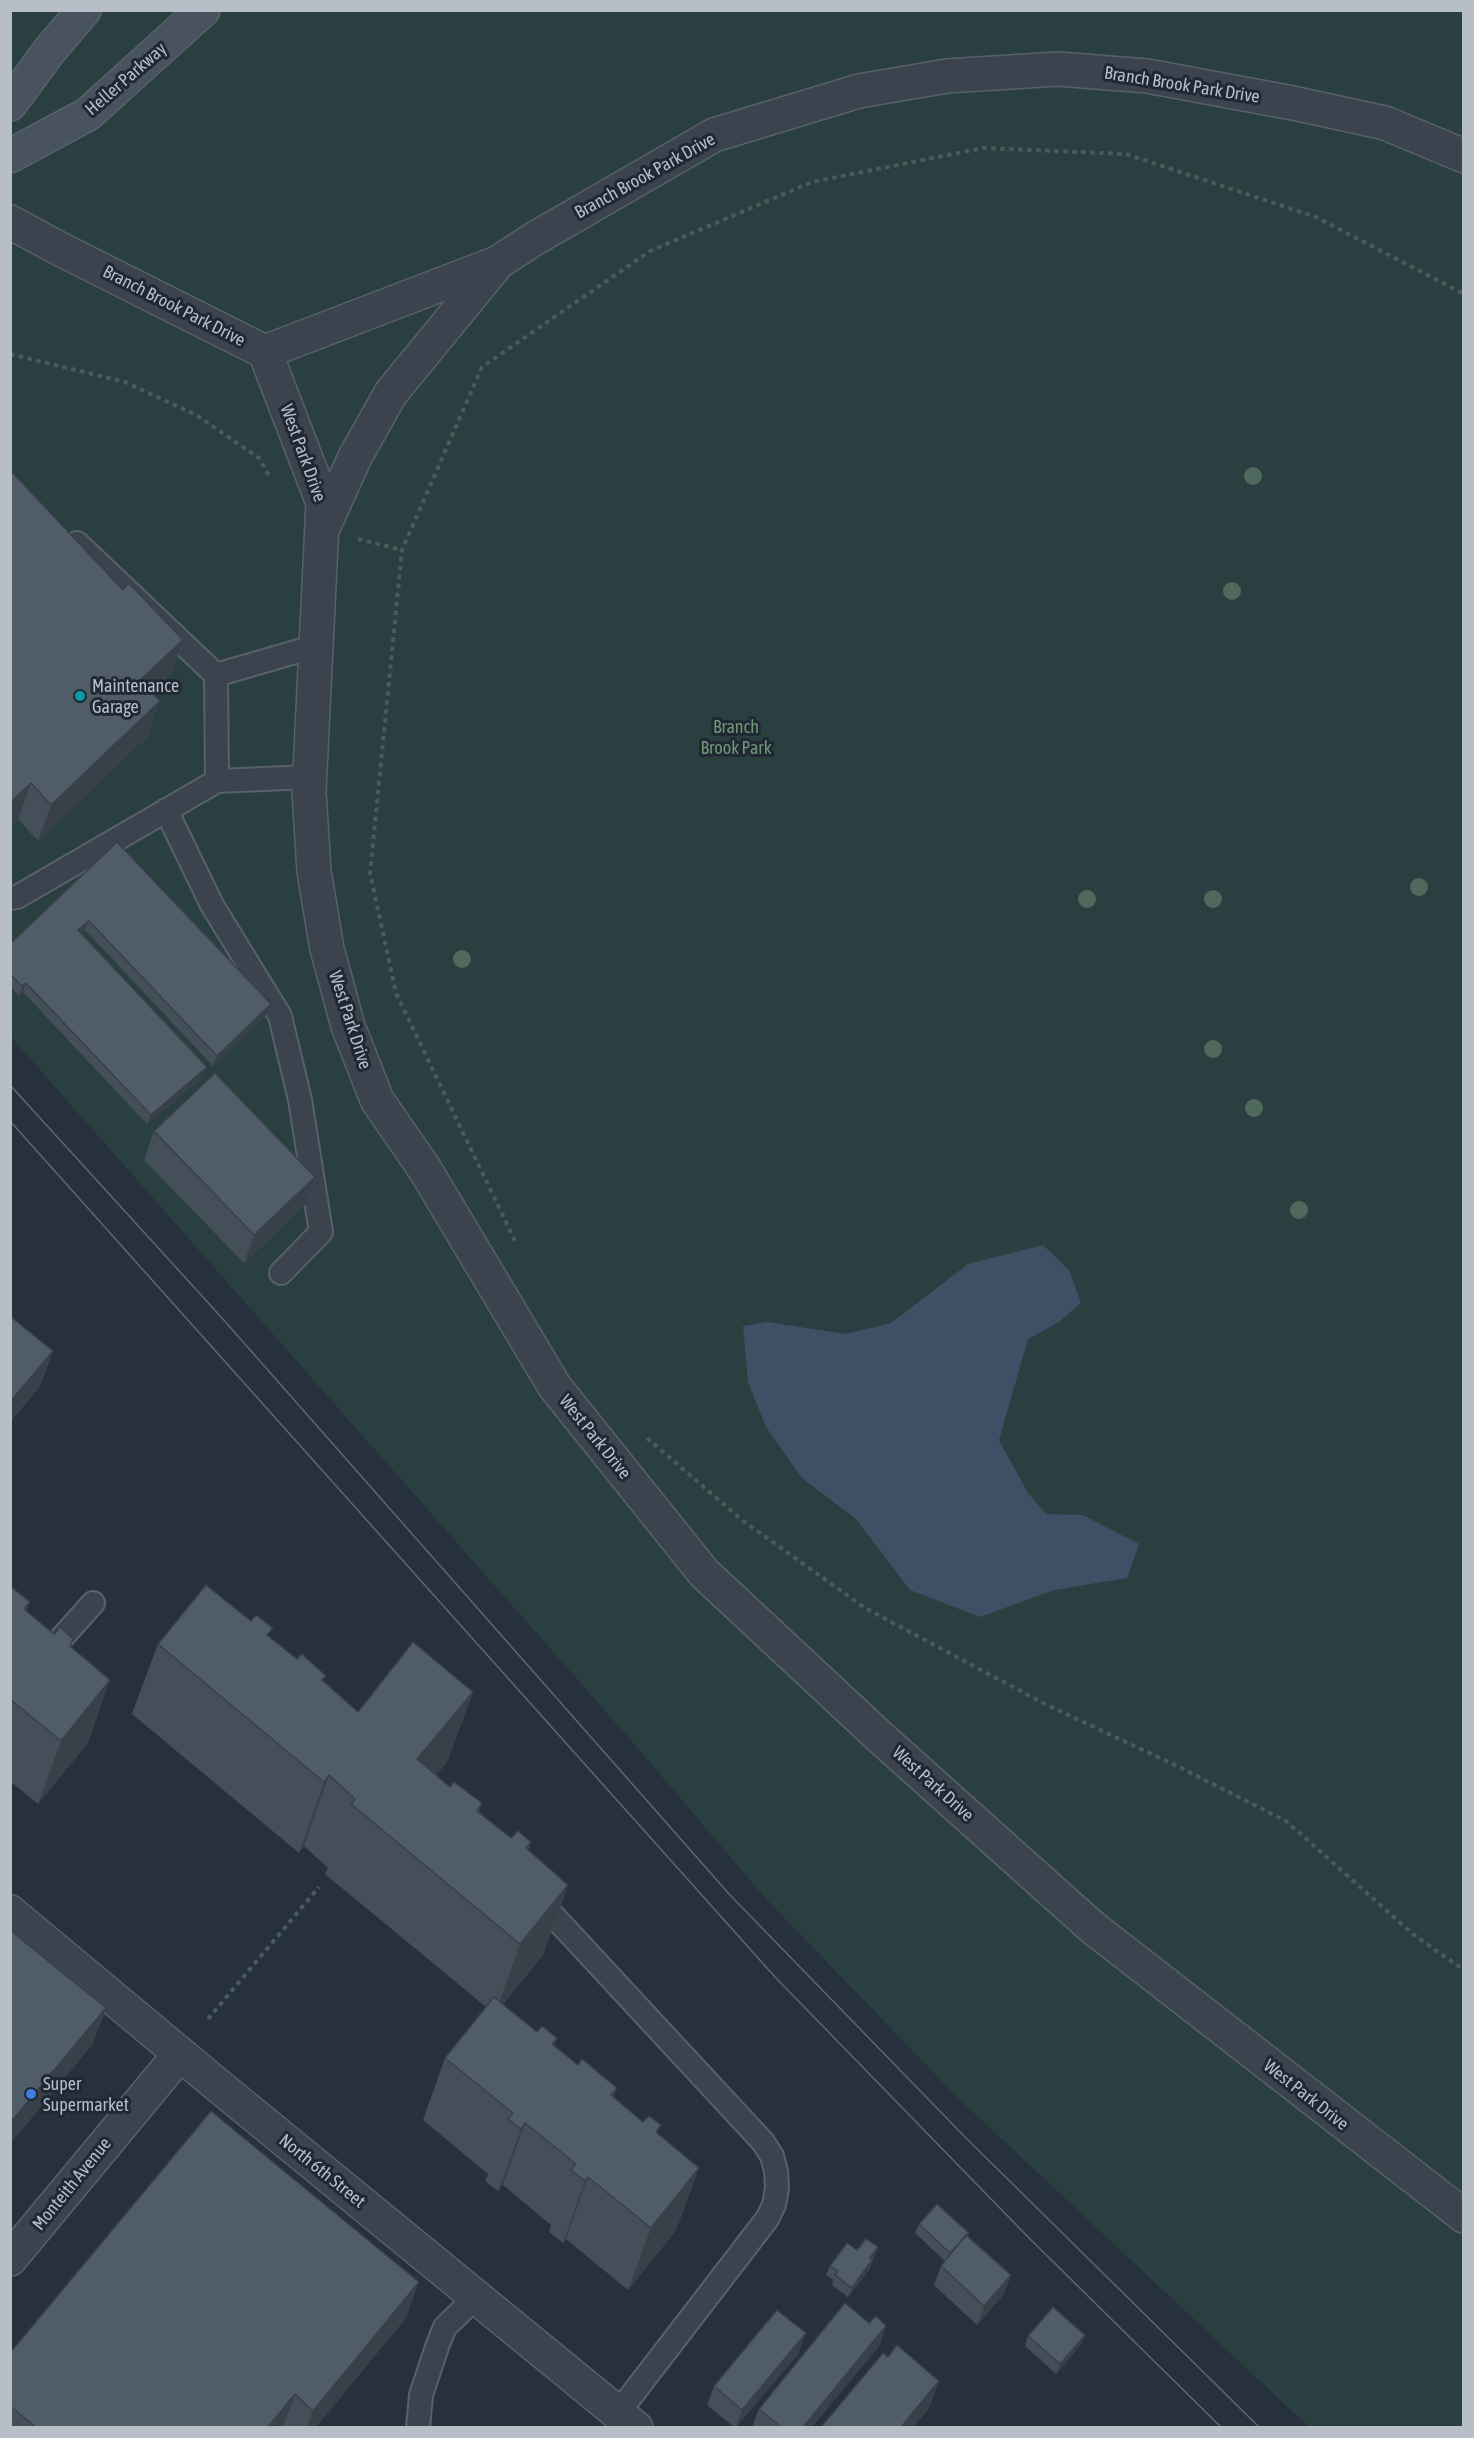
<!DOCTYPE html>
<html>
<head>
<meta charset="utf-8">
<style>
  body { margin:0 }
  #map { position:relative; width:1474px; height:2438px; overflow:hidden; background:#27313d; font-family:"Asap Condensed",sans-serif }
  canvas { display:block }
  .frame { position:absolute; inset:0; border:12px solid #b7bec8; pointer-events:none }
</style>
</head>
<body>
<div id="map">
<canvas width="1474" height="2438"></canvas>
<div class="frame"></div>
</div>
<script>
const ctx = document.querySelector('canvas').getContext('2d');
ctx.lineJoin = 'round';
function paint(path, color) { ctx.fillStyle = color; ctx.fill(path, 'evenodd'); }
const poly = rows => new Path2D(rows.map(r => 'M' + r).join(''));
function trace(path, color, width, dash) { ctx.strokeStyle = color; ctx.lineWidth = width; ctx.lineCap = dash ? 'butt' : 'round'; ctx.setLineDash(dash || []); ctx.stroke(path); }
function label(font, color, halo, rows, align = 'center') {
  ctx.font = font + ' "Asap Condensed",sans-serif'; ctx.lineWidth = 6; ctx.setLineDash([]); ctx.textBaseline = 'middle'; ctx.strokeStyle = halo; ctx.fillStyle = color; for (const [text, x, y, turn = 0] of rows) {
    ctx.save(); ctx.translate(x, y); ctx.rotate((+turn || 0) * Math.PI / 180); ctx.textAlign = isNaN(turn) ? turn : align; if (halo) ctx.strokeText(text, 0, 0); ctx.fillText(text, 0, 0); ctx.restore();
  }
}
paint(poly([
  [10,11,1463,11,1463,2427,1309,2427,959,2099,767,1900,629,1738,11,1037]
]), '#2a3f3f');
paint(poly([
  [1043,1245,1069,1270,1081,1303,1059,1322,1028,1339,999,1440,1028,1493,1046,1514,1083,1515,1139,1544,1127,1578,1054,1590,980,1617,910,1590,856,1519,802,1478,766,1427,748,1382,743,1326,767,1322,846,1334,891,1323,968,1264]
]), '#3e5065');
const service = poly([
  [216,675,316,646],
  [217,781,310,777],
  [166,810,212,905,280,1016,300,1100,321,1232,281,1273],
  [10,898,17,897,217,781,216,675,77,543],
  [10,1643,22,1654,59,1641,93,1603],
  [535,1896,763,2142,772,2156,776,2171,777,2188,774,2205,767,2219,618,2413],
  [418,2428,421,2395,438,2344,445,2327,476,2297]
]);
const minor = poly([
  [10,222,60,249,265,352,497,263,534,239,714,135,859,91,947,76,1058,69,1147,76,1293,103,1385,123,1464,156],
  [265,352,323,503,309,792,314,871,327,949,348,1026,377,1100,424,1168,555,1387,704,1573,881,1738,1092,1927,1464,2216],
  [323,528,355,457,391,393,496,265],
  [10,2259,180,2054]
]);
const tertiary = poly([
  [10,1912,215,2083,636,2428]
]);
const secondary = poly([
  [10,104,50,50,84,10],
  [10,156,88,114,203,10]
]);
trace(service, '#58616b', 26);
trace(minor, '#58616b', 36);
trace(tertiary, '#58616b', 36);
trace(secondary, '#58616b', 36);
trace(poly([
  [10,354,125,382,196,415,259,458,271,479],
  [358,539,402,550],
  [515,1241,396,993,370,873,402,550,482,367,650,251,812,182,983,148,1126,154,1316,217,1464,294],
  [647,1438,742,1520,865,1608,1043,1703,1179,1767,1286,1821,1414,1935,1464,1970],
  [208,2019,319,1887]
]), '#495c5d', 4, [4.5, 4.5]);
trace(service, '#3b434e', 22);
trace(minor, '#3b434e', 33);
trace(tertiary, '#3b434e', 33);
trace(secondary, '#495360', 33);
trace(poly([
  [10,1085,222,1318,730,1895,965,2137,1260,2428],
  [10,1121,775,1977,1029,2238,1222,2428]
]), '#5d6774', 1.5);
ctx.fillStyle = '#4f695d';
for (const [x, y] of [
  [1253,476],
  [1232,591],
  [1419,887],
  [1087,899],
  [1213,899],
  [462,959],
  [1213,1049],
  [1254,1108],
  [1299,1210]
]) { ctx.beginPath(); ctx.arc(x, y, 9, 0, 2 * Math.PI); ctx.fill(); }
paint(poly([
  [10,470,123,590,183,640,170,676,152,692,160,701,147,737,38,841,18,819,10,827],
  [117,842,267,1014,213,1066,85,930,81,934,203,1077,147,1124,23,992,19,996,10,987,10,944],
  [154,1131,315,1177,305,1205,244,1263,144,1160],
  [10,1586,30,1602,26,1611,54,1634,73,1639,71,1647,88,1743,38,1804,10,1781],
  [270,1637,358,1712,473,1692,447,1762,436,1775,450,1787,482,1803,479,1812,511,1838,531,1842,528,1850,568,1885,543,1955,503,2004,537,2032,557,2038,554,2046,578,2065,617,2088,613,2097,699,2168,676,2230,628,2290,566,2239,563,2243,549,2232,551,2225,503,2185,498,2191,485,2181,488,2174,423,2120,445,2058,486,2007,325,1874,328,1868,304,1846,299,1853,132,1714,158,1644],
  [919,2224,969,2233,968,2236,1011,2275,1004,2294,977,2325,934,2285,941,2266,945,2261,915,2233],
  [878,2247,869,2270,848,2297,832,2285,833,2280,826,2275,830,2266],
  [406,2318,316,2427,10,2427,10,2353],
  [1028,2336,1081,2344,1056,2374,1025,2346],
  [880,2345,812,2427,752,2427,759,2409],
  [799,2353,736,2427,734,2427,707,2405,714,2386]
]), '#454f59');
paint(poly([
  [183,640,170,676,127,716,140,680],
  [160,701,147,737,38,841,51,805],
  [31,783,18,819,10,827,10,803],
  [89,921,85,930,74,940,78,930],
  [26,983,23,992,19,996,22,986],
  [271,1004,267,1014,213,1066,217,1056],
  [207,1067,203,1077,147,1124,151,1115],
  [315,1177,305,1205,244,1263,254,1235],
  [53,1351,40,1387,10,1422,10,1402],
  [110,1680,88,1743,38,1804,61,1741],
  [473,1692,447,1762,391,1829,417,1759],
  [329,1775,304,1846,299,1853,324,1782],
  [568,1885,543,1955,495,2014,520,1944],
  [106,2008,93,2044,10,2144,10,2123],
  [525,2123,503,2185,498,2191,521,2129],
  [699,2168,676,2230,628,2290,651,2228],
  [588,2177,566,2239,563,2243,585,2181],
  [878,2247,874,2257,866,2268,870,2258],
  [872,2260,869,2270,848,2297,852,2288],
  [1011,2275,1004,2294,977,2325,984,2306],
  [419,2282,406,2318,316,2427,307,2427,313,2411],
  [886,2326,880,2345,812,2427,803,2427],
  [806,2333,799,2353,736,2427,742,2410],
  [1085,2335,1081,2344,1056,2374,1060,2364],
  [939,2381,929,2409,913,2427,901,2427],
  [295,2394,283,2427,268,2427]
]), '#384049');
const building = poly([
  [10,470,123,590,129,583,183,640,140,680,160,701,51,805,31,783,10,803,10,470],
  [117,842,271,1004,217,1056,89,921,78,930,207,1067,151,1115,26,983,22,986,10,974,10,944,117,842],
  [215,1073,315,1177,254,1235,154,1131,215,1073],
  [10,1316,53,1351,10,1402,10,1316],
  [206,1585,251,1621,256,1615,273,1628,267,1635,297,1659,302,1654,326,1676,322,1680,358,1712,413,1642,473,1692,417,1759,450,1787,454,1782,482,1803,477,1811,511,1838,518,1831,531,1842,526,1848,568,1885,520,1944,351,1804,355,1799,329,1775,324,1782,158,1644,206,1585],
  [10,1586,30,1602,24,1609,54,1634,60,1627,73,1639,70,1646,110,1680,61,1741,10,1699,10,1586],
  [10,1930,106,2008,10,2123,10,1930],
  [494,1997,537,2032,542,2026,557,2038,552,2044,578,2065,582,2059,617,2088,611,2095,643,2122,649,2116,661,2125,656,2132,699,2168,651,2228,588,2177,585,2181,571,2170,576,2164,525,2123,521,2129,508,2119,513,2113,445,2058,494,1997],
  [211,2111,419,2282,313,2411,295,2394,268,2427,36,2427,10,2406,10,2353,211,2111],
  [937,2204,969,2233,950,2253,919,2224,937,2204],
  [966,2235,1011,2275,984,2306,941,2266,966,2235],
  [866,2239,878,2247,870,2258,872,2260,852,2288,835,2275,838,2271,830,2266,847,2243,857,2250,866,2239],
  [845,2303,869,2323,876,2316,886,2326,803,2427,781,2427,759,2409,845,2303],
  [1053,2307,1085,2335,1060,2364,1028,2336,1053,2307],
  [777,2310,806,2333,742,2410,714,2386,777,2310],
  [897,2345,939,2381,901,2427,821,2427,883,2353,888,2357,897,2345]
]);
paint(building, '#505c68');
trace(building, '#384049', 1.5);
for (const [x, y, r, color] of [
  [80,696,6,"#0f9aa8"],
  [31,2094,6,"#3f7fe0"]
]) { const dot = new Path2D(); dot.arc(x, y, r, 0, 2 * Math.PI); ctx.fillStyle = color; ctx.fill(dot); trace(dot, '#1f2833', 2); }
label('18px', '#b7bec8', '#1f2833', [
  ["Heller Parkway",126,79,-41],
  ["Branch Brook Park Drive",1182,85,9],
  ["Branch Brook Park Drive",645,176,-29],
  ["Branch Brook Park Drive",174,306,27],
  ["West Park Drive",303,453,70],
  ["West Park Drive",350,1020,72],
  ["West Park Drive",595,1437,51],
  ["West Park Drive",933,1784,42],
  ["West Park Drive",1306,2095,38],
  ["North 6th Street",322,2171,39],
  ["Monteith Avenue",72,2184,-51]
]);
label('18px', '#b7bec8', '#1f2833', [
  ["Maintenance",92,686],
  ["Garage",92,707],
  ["Super",43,2084],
  ["Supermarket",43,2105]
], 'left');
label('18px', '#709777', '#1f2833', [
  ["Branch",736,727],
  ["Brook Park",736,748]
]);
</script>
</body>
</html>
